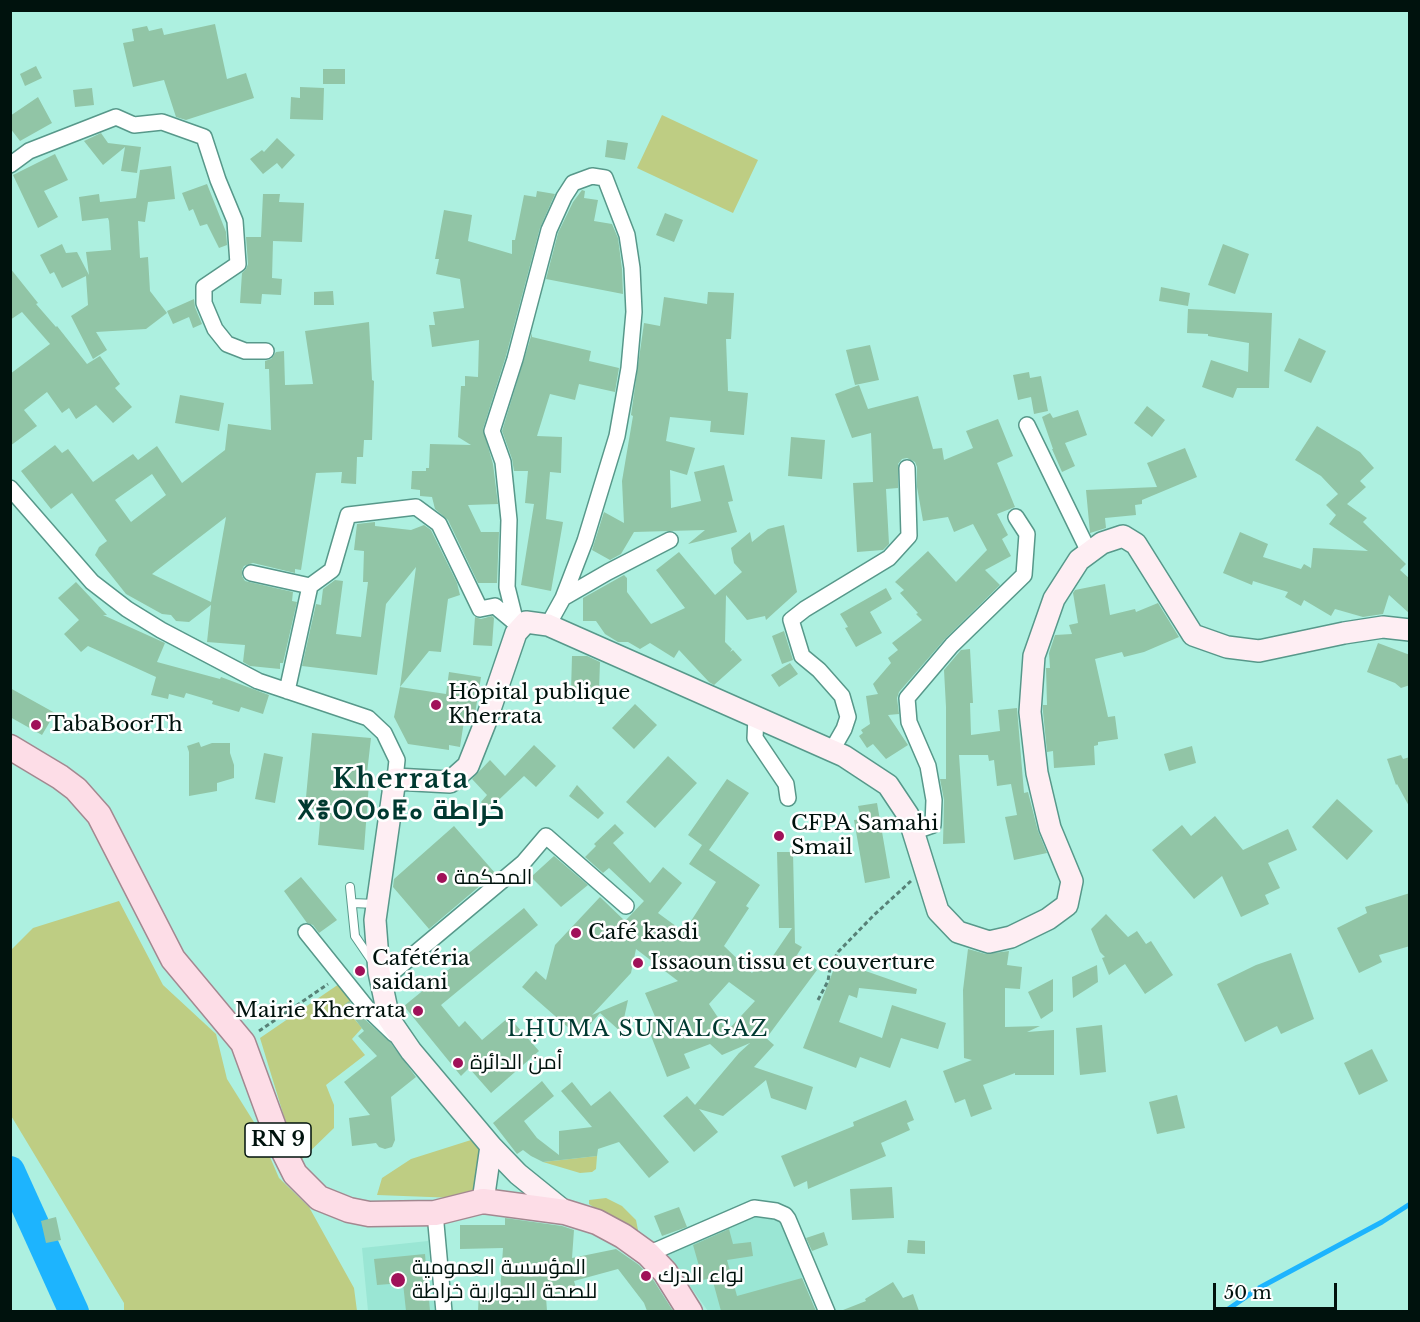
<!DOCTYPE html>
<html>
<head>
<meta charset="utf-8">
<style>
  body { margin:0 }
  #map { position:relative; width:1420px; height:1322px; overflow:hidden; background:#adf0e0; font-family:"Libre Baskerville",serif }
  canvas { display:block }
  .frame { position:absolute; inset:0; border:12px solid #00120d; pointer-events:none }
  .scale { position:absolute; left:1213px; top:1283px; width:124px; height:27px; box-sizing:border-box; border:3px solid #00120d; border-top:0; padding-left:8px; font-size:18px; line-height:21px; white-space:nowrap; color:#00120d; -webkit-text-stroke:4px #fff; paint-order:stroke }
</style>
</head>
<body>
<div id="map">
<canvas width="1420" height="1322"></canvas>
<div class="frame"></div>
<div class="scale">50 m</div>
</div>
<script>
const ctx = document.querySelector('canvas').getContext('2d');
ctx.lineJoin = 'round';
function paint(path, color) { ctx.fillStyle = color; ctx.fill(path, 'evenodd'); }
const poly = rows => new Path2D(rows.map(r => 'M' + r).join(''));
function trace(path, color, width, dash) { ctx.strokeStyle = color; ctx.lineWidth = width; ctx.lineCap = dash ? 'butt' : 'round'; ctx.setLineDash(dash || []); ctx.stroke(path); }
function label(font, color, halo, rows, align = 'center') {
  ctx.font = font + ' "Libre Baskerville",Cairo,"Noto Sans Tifinagh",serif'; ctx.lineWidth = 5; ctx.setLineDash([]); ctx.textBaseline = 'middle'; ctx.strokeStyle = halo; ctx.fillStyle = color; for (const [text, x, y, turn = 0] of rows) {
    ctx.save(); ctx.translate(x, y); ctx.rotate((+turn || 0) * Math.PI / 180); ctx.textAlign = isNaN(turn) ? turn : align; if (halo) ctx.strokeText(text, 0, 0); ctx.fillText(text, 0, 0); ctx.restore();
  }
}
paint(poly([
  [754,1217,779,1220,788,1231,812,1311,708,1311,666,1253],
  [428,1241,435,1311,368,1311,362,1248]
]), '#9ae6d4');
paint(poly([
  [662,115,758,160,733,213,637,168],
  [119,901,163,985,216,1034,227,1079,257,1127,279,1178,309,1207,354,1288,357,1311,124,1311,124,1303,10,1114,11,950,33,928],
  [339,984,352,1000,345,1008,362,1028,352,1039,365,1055,326,1085,334,1105,334,1128,302,1159,289,1133,260,1038],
  [473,1135,481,1148,477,1187,465,1195,456,1198,377,1195,382,1178,411,1159,471,1140],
  [597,1156,596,1169,592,1172,580,1173,543,1162],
  [606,1198,622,1206,636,1220,638,1230,631,1232,589,1204,589,1200]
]), '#becd83');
trace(poly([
  [1224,1312,1259,1288,1382,1222,1410,1204]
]), '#1db4fe', 5);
trace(poly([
  [10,1171,74,1312]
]), '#1db4fe', 30);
paint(poly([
  [215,24,227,79,246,73,254,98,186,120,176,117,164,80,133,87,123,43,134,41,132,29,147,26,149,31,162,28,164,35],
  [36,66,42,78,25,86,20,74],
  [323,69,345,69,345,84,323,84],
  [300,87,324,88,323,120,290,119,291,97,300,98],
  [92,88,94,105,75,107,73,90],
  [38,97,52,123,20,141,10,128,10,116],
  [101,133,108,143,141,147,137,173,121,171,125,147,103,165,84,141],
  [277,138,295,155,282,169,277,163,263,174,250,159,262,150,264,152],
  [607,140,628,143,625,160,605,157],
  [55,154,68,180,44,191,58,217,38,228,13,175],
  [171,166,175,199,148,202,145,222,138,221,140,258,148,257,150,291,167,313,146,329,96,332,107,350,93,359,71,316,88,305,86,276,62,288,54,272,50,274,40,255,62,244,66,253,77,252,89,275,86,252,111,250,109,221,108,218,82,221,79,197,99,194,100,202,136,198,140,170],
  [207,184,226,232,227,245,219,248,207,224,200,226,193,209,189,211,182,193],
  [582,190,585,191,584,198,598,200,594,221,612,224,618,238,622,269,623,294,546,279,558,233,573,202],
  [537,191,555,194,540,228,506,356,483,429,493,464,498,504,468,505,481,532,499,532,497,583,478,583,448,520,435,509,432,497,420,496,420,490,411,489,412,471,426,471,426,468,429,468,430,444,471,445,458,437,461,386,465,386,465,376,478,377,479,340,432,347,429,325,435,325,433,312,464,308,460,279,436,274,439,259,435,259,444,210,472,215,468,241,512,254,512,240,515,240,524,195,536,197],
  [263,194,280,194,279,202,304,203,302,242,273,241,272,278,282,279,281,295,262,294,261,304,240,303,242,273,246,269,248,264,246,237,261,237],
  [665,213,683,220,674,242,656,235],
  [1223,244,1249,254,1235,294,1208,285],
  [10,268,38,303,36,304,56,327,57,326,87,364,100,356,120,384,115,388,132,407,113,423,96,405,76,419,69,408,62,413,47,392,24,410,37,426,10,446,10,374,50,344,22,312,10,320],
  [1161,287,1190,293,1188,306,1159,301],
  [333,291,334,305,314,305,314,292],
  [708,292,734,293,731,339,726,339,728,391,748,393,744,435,710,432,711,421,670,417,666,441,695,448,687,475,670,470,671,508,701,501,694,472,724,465,733,501,728,502,737,532,688,544,705,530,634,532,621,554,610,560,592,550,604,512,624,523,622,481,633,416,631,415,644,323,660,326,664,297,707,304],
  [194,299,195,307,202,324,193,328,189,317,173,324,167,311],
  [1188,309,1272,313,1269,388,1237,388,1233,398,1202,387,1211,360,1248,372,1249,343,1208,336,1208,334,1187,333],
  [369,322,372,380,374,381,372,440,364,440,363,457,357,457,356,484,341,483,342,472,316,473,301,570,295,569,295,573,253,563,244,566,242,570,242,576,245,581,293,592,292,601,297,602,283,663,280,663,280,669,250,666,243,662,245,645,207,642,211,605,189,622,176,621,171,615,162,614,126,594,95,555,99,547,107,541,72,493,51,509,21,471,55,445,62,453,68,449,93,482,133,454,138,460,157,446,182,483,225,450,228,424,271,430,269,369,265,369,265,361,271,359,276,352,284,351,285,385,313,384,305,331],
  [152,474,166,495,131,522,115,500],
  [226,517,211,602,152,574],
  [532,333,532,337,591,351,589,361,619,368,615,392,579,384,575,400,550,394,537,436,562,437,561,473,550,472,546,519,563,522,551,591,521,585,534,504,525,503,528,471,514,471,512,459,502,431],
  [1299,338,1326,351,1311,383,1284,371],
  [870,345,879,380,855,385,846,350],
  [1029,372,1030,378,1041,376,1048,411,1034,414,1031,397,1018,400,1013,375],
  [859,385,868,409,918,396,933,449,942,448,944,460,973,448,966,431,998,419,1013,456,997,463,1015,507,997,514,1008,535,1002,539,1011,556,985,570,1000,585,945,639,899,692,897,698,899,714,888,715,908,745,886,759,873,744,867,748,859,736,863,733,861,730,870,724,866,696,878,694,873,684,891,663,888,658,898,650,892,643,922,620,916,614,918,613,900,593,904,590,895,582,928,551,956,582,987,550,973,524,954,532,948,517,923,521,917,487,917,467,915,462,907,458,902,459,898,464,898,488,886,489,889,544,883,550,857,552,853,483,873,482,871,433,852,438,835,394],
  [180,395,224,403,219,431,175,423],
  [1147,406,1165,420,1152,437,1134,423],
  [1078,410,1087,435,1065,443,1075,466,1062,472,1052,449,1053,449,1042,417,1050,413,1053,418],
  [1317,426,1360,452,1374,468,1360,481,1366,487,1347,504,1367,518,1363,522,1406,564,1400,570,1410,579,1410,614,1389,595,1383,614,1363,617,1335,609,1331,616,1304,600,1301,606,1285,597,1288,592,1253,581,1252,585,1223,573,1240,532,1268,544,1263,557,1301,569,1304,564,1311,568,1313,548,1368,551,1329,524,1336,515,1326,505,1338,494,1321,476,1295,460],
  [791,437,825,440,822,479,788,476],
  [1185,448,1197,477,1142,500,1142,504,1135,505,1136,515,1105,518,1106,528,1090,533,1086,490,1157,487,1147,463],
  [375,522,375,526,411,530,424,525,431,530,457,583,460,595,448,599,441,652,429,651,400,687,416,567,386,604,377,675,302,666,316,604,321,605,323,589,335,580,343,581,336,634,361,637,368,582,363,582,364,551,354,550,357,524],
  [784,525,797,592,766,620,765,616,747,620,726,595,725,642,732,649,730,652,733,650,742,660,714,685,709,682,679,650,674,658,650,643,640,649,628,642,618,642,605,634,596,621,583,621,583,598,624,575,627,578,627,592,651,624,685,608,656,570,679,552,715,595,742,572,734,563,731,548,750,532,752,542,768,529],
  [76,582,107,615,103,615,165,643,157,662,220,679,221,677,269,695,263,714,241,707,239,712,212,704,213,701,186,693,184,698,169,694,168,699,151,695,156,677,88,646,81,652,64,634,79,620,58,598],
  [1105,584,1110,615,1135,609,1136,612,1158,603,1179,637,1144,652,1124,657,1122,652,1095,659,1108,717,1115,716,1118,739,1098,742,1098,745,1094,746,1095,765,1054,768,1053,751,1047,752,1043,712,1043,705,1047,705,1046,668,1050,668,1049,653,1055,635,1072,634,1069,625,1078,623,1073,593,1075,590],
  [886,588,892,599,870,612,882,633,856,647,845,628,848,627,840,614],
  [492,616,494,618,492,646,473,645,475,617,481,619],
  [784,631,793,660,782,664,772,636],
  [1378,643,1410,655,1410,685,1401,688,1395,683,1367,672],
  [970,649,973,703,970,703,971,735,1000,731,998,710,1017,708,1024,793,1028,792,1038,831,1047,853,1014,860,1005,817,1017,815,1011,784,997,786,994,760,989,761,988,755,959,755,965,843,943,844,944,800,940,779,946,779,946,707,944,670,961,650],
  [572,656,587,656,600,662,599,691,571,691],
  [790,663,798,674,779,687,771,675],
  [449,672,481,677,475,714,472,722,464,721,460,747,449,745,449,750,408,744,394,717,400,687,446,694],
  [10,688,55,713,42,735,10,717],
  [635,704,657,725,634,749,612,728],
  [312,733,371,738,366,782,369,783,364,850,318,845,321,810,305,808],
  [199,742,201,747,212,743,230,743,230,753,234,765,234,778,217,783,217,791,189,796,189,752,187,746],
  [534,745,556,766,536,787,524,776,488,810,481,802,487,795,472,779,490,760,505,776],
  [1192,746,1196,763,1169,771,1164,754],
  [264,753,283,757,275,803,255,799],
  [1401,755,1403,759,1410,757,1410,808,1397,784,1396,785,1387,759],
  [668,756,697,783,655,828,626,802],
  [727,779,749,793,709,850,760,885,746,906,749,908,724,946,752,973,760,962,766,966,792,928,779,928,777,852,793,852,795,943,802,947,797,955,817,970,768,1036,765,1037,774,1045,754,1067,813,1087,806,1110,771,1098,766,1080,723,1116,699,1109,718,1132,694,1152,663,1116,687,1096,695,1105,739,1053,750,1043,722,1055,710,1044,684,1054,690,1068,667,1077,646,1023,656,1019,645,993,678,981,636,949,631,973,592,1015,628,1000,621,1032,600,1013,579,1037,522,987,536,971,546,980,555,945,600,897,625,921,644,901,609,868,603,873,585,857,596,846,594,844,615,824,624,833,613,843,650,883,663,867,682,883,658,913,684,932,716,882,689,864,702,845,688,835],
  [729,982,755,1001,727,1031,709,1004],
  [577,785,604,813,598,819,569,796],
  [1337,799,1373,831,1347,860,1312,827],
  [877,803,890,878,865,883,854,820,861,819,858,806],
  [1215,816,1243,850,1288,829,1297,850,1268,863,1280,888,1265,895,1269,904,1241,917,1222,876,1194,899,1152,850,1182,825,1191,836],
  [454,826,495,873,429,929,393,887,394,879],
  [554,856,588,885,561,907,531,877],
  [301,877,337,920,319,933,313,925,307,923,284,891],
  [1410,893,1410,946,1379,955,1382,962,1359,973,1337,928,1367,913,1365,907],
  [524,908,538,925,441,1005,459,1027,465,1021,482,1040,509,1017,539,1051,491,1093,469,1068,461,1076,404,1006],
  [1106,914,1128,937,1137,931,1146,944,1151,941,1173,975,1145,994,1125,964,1109,975,1102,958,1105,957,1100,952,1091,929],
  [968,949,986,954,1009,951,1007,965,1022,967,1020,989,1005,988,1005,1027,1040,1026,1027,1032,1054,1030,1054,1075,1015,1075,1015,1073,983,1085,992,1109,971,1117,965,1099,955,1103,943,1071,972,1060,964,1058,963,990],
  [1291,953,1314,1019,1281,1034,1277,1026,1245,1042,1217,984,1256,965],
  [837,961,917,989,916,994,859,988,857,998,849,995,839,1022,882,1038,892,1005,946,1023,938,1049,901,1038,890,1068,860,1057,856,1068,803,1048],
  [1097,965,1098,982,1073,998,1072,977],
  [1053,979,1053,1011,1041,1019,1028,992],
  [349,1001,360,1015,390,1042,416,1077,391,1097,395,1140,392,1147,385,1149,379,1147,376,1143,352,1146,349,1118,370,1115,344,1082,377,1056,358,1036,364,1031,344,1005],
  [1102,1025,1106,1072,1080,1075,1076,1028],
  [1372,1049,1388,1081,1359,1095,1344,1063],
  [542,1081,554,1096,524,1121,537,1138,559,1155,559,1131,592,1127,561,1091,572,1082,591,1106,610,1091,669,1162,649,1178,619,1142,598,1149,597,1156,543,1162,531,1156,523,1150,517,1154,493,1123],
  [1177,1095,1185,1128,1157,1134,1149,1102],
  [906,1100,914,1120,907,1123,910,1130,881,1143,886,1156,808,1189,807,1181,794,1187,781,1156,854,1126,853,1122],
  [892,1187,894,1218,852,1220,850,1189],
  [679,1207,687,1227,662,1236,654,1216],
  [56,1217,61,1240,46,1243,41,1221],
  [505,1218,562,1226,574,1230,572,1258,616,1249,639,1265,654,1281,673,1311,647,1311,644,1303,618,1269,574,1281,576,1288,546,1297,547,1311,478,1311,479,1292,500,1294,503,1248,460,1249,460,1225,505,1225],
  [729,1229,733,1244,751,1242,753,1256,727,1260,737,1296,802,1278,816,1311,721,1311,712,1278,703,1280,693,1245],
  [824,1232,828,1245,812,1251,806,1238],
  [908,1240,925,1241,925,1254,907,1253],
  [425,1254,430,1311,406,1311,403,1283,377,1285,374,1259],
  [893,1282,903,1298,913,1294,919,1311,843,1311,843,1310,866,1301,865,1299]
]), '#91c5a6');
const lane = poly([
  [350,887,355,936,372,961],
  [352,903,376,904]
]);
const street = poly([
  [10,165,29,151,116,117,134,125,162,122,204,137,218,180,235,221,238,264,204,287,204,303,215,329,227,344,245,351,266,351],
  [1027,425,1089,552],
  [10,488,92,582,127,609,161,630,258,681,368,718,384,733,397,760,395,779],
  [251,573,310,586,332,570,348,515,416,507,439,524,480,609,495,606,519,626],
  [563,598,608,572,670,540],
  [521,628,514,615,507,587,509,520,503,462,492,431,515,359,549,230,564,197,573,183,592,176,605,178,627,235,632,268,634,312,629,368,617,436,585,541,563,598,548,625],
  [287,691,310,586],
  [756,717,755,738,786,784,788,798],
  [832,750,844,729,848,717,842,696,819,670,802,656,791,620,805,609,889,558,909,536,907,468],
  [913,832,933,825,934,800,928,766,909,722,907,698,952,645,1024,575,1027,534,1016,517],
  [306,932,367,1008,394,1034],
  [381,982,523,863,546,836,626,906],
  [435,1213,444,1312],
  [648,1254,754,1208,776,1211,785,1215,788,1219,827,1312]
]);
const secondary = poly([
  [483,1201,491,1146],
  [565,1212,518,1174,491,1146,411,1051,389,1019,379,972,375,920,395,779,450,782,468,766,487,718,516,633,526,622,548,625,844,756,888,785,908,815,938,911,958,932,989,942,1011,937,1048,919,1067,905,1072,881,1050,828,1037,773,1030,712,1034,656,1054,599,1079,560,1102,543,1123,536,1136,544,1193,635,1227,647,1259,651,1344,633,1383,627,1410,630]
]);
const primary = poly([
  [10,747,60,777,76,789,99,815,173,959,243,1043,280,1144,295,1174,319,1198,349,1210,369,1214,435,1213,483,1201,565,1212,597,1222,623,1236,648,1254,665,1272,690,1312]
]);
trace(lane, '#57988a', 10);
trace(street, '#57988a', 18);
trace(secondary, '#57988a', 24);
trace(primary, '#a38890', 27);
trace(poly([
  [818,1000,828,981,830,968,838,952,874,915,911,881],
  [259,1031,328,984]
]), '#578177', 3, [4.5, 3]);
trace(lane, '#fff', 8);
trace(street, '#fff', 15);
trace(secondary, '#feeef3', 21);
trace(primary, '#fddde7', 24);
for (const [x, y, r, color] of [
  [436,705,6,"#a01159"],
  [36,725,6,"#a01159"],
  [779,836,6,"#a01159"],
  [442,878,6,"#a01159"],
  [576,933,6,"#a01159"],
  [638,963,6,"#a01159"],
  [360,971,6,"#a01159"],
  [418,1011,6,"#a01159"],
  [458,1063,6,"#a01159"],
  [646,1276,6,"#a01159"],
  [398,1280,8,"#a01159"]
]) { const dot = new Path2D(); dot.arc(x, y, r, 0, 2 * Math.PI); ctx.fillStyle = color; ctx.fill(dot); trace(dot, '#fff', 2); }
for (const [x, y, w] of [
  [278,1140,66]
]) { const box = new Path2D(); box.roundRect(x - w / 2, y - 17, w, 34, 4.5); ctx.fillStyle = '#fff'; ctx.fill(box); trace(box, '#00120d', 1.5); }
label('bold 20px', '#00120d', null, [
  ["RN 9",278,1140]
]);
label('21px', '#00120d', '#fff', [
  ["Hôpital publique",448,693],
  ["Kherrata",448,717],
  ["TabaBoorTh",48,725],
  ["CFPA Samahi",791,824],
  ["Smail",791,848],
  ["المحكمة",454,878],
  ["Café kasdi",588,933],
  ["Cafétéria",372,959],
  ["saidani",372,983],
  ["Issaoun tissu et couverture",650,963],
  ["Mairie Kherrata",406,1011,"right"],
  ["أمن الدائرة",470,1063],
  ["المؤسسة العمومية",412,1268],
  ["للصحة الجوارية خراطة",412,1292],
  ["لواء الدرك",658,1276]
], 'left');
ctx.letterSpacing = '1.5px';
label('22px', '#003930', '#fff', [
  ["LḤUMA SUNALGAZ",638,1030]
]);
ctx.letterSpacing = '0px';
ctx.letterSpacing = '1.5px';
label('bold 27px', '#003930', '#fff', [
  ["Kherrata",401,780],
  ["ⵅⴻⵔⵔⴰⵟⴰ خراطة",401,811]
]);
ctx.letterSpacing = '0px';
</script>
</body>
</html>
